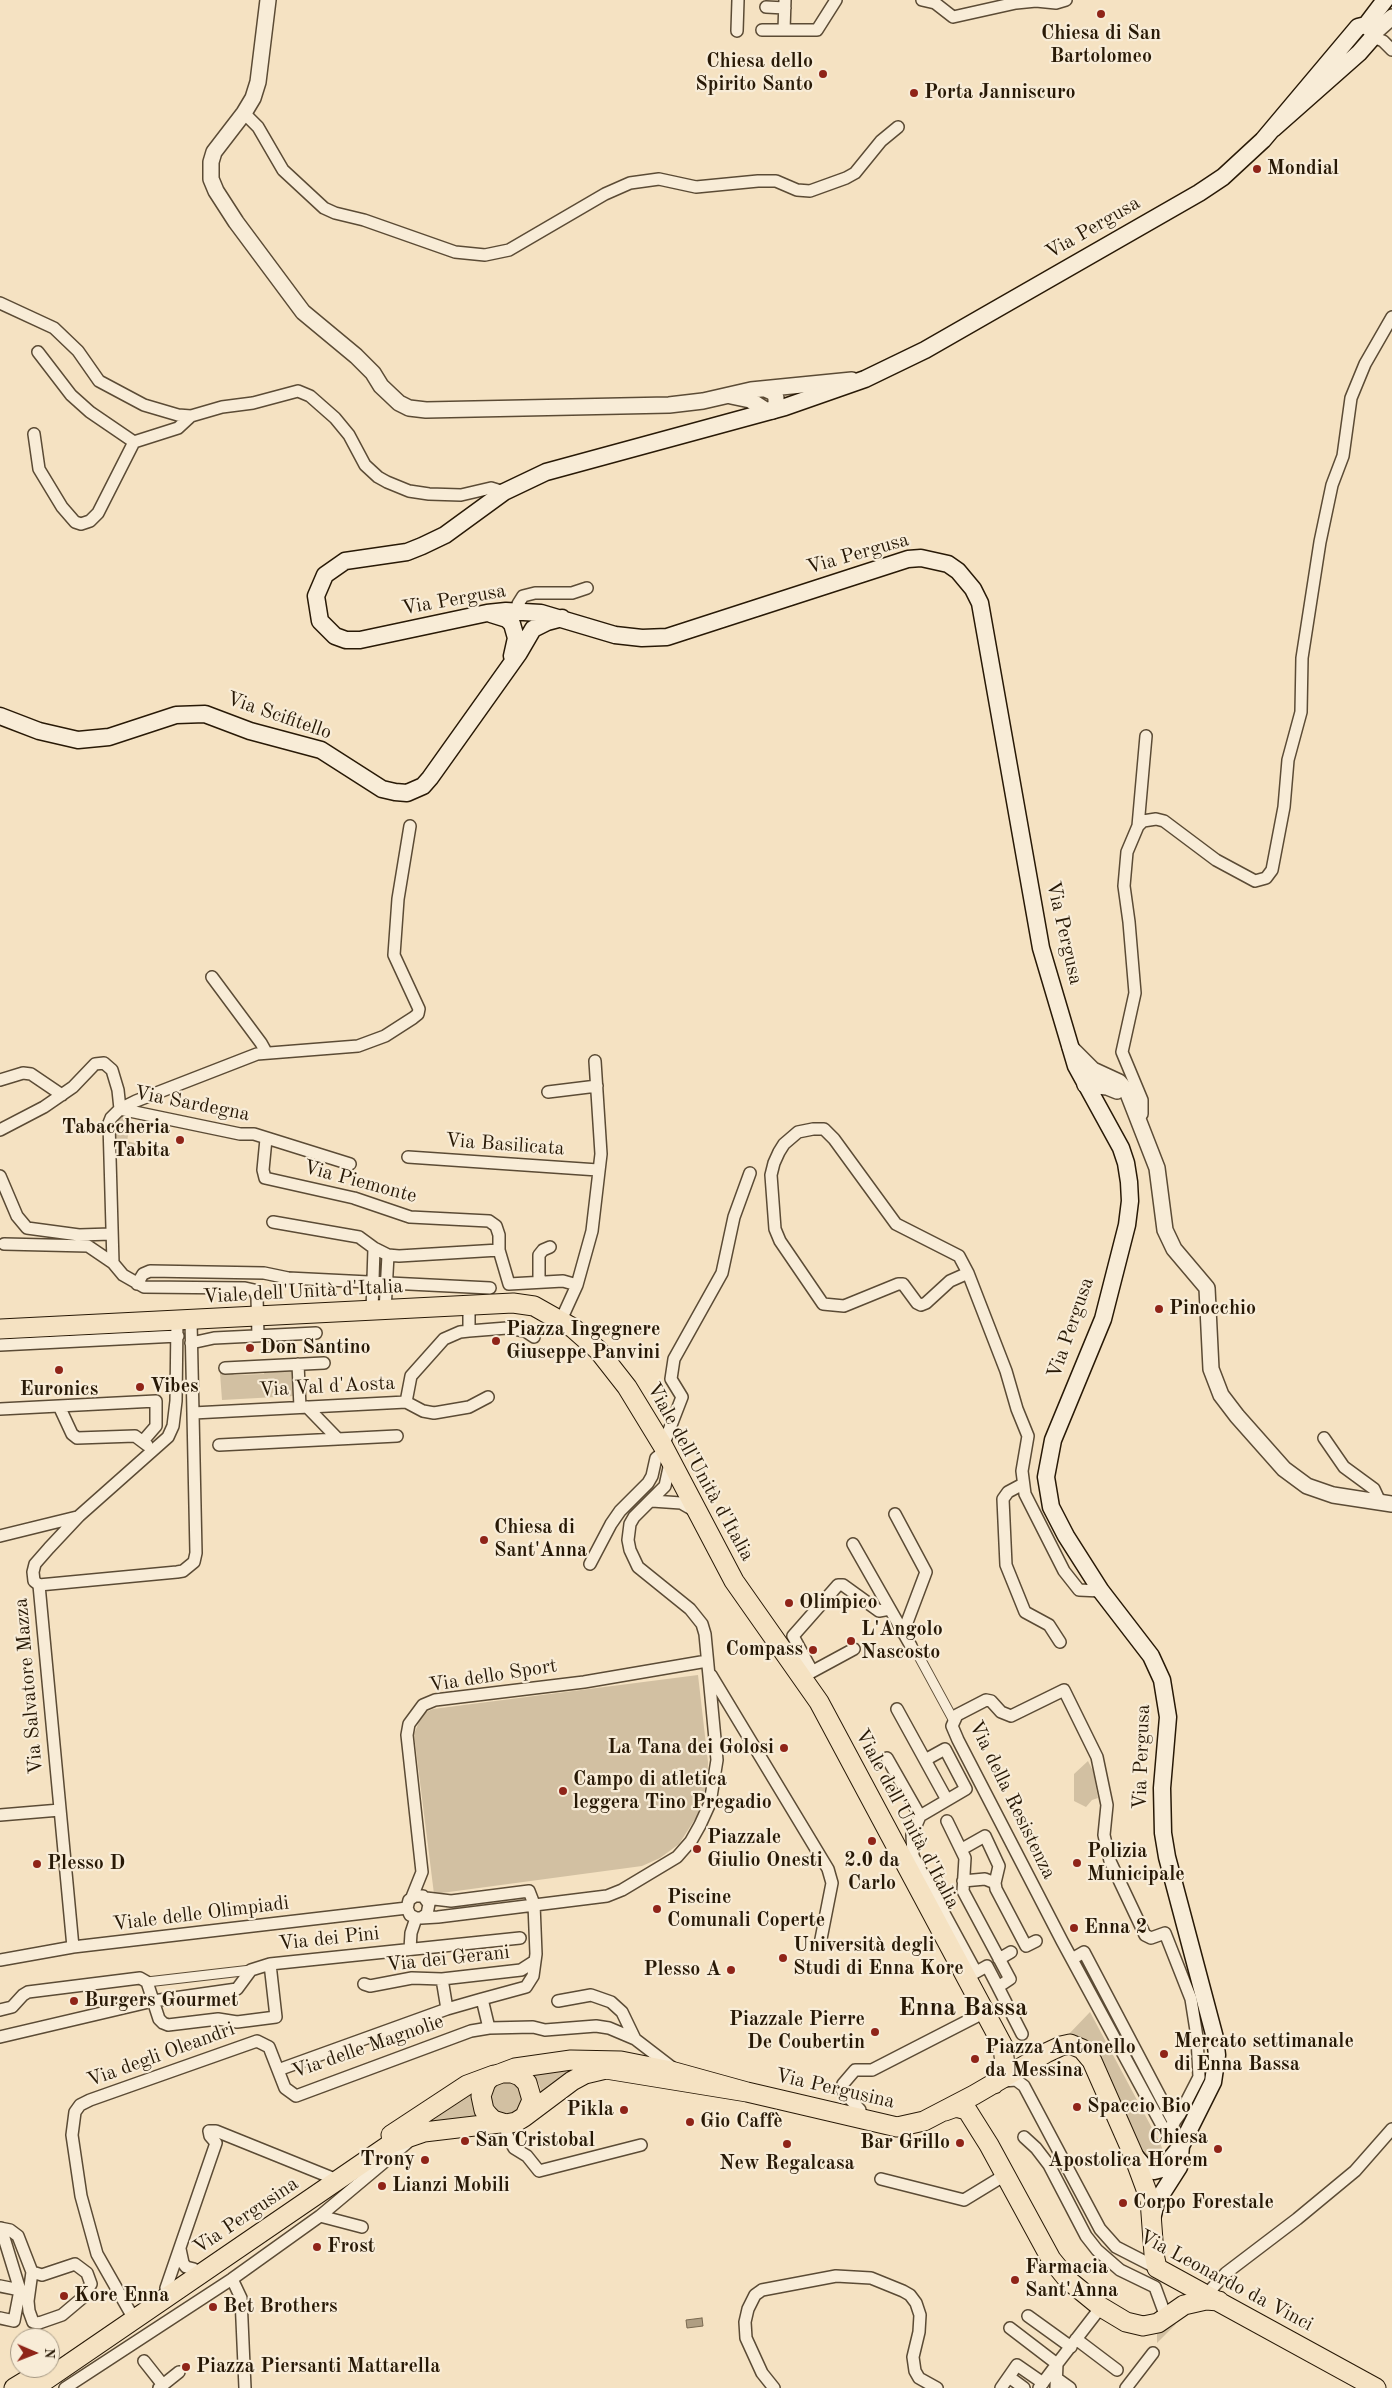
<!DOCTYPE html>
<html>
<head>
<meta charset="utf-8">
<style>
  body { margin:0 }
  #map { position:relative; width:1392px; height:2388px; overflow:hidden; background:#f5e2c2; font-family:"Old Standard TT",serif }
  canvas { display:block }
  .north { position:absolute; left:10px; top:2328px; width:50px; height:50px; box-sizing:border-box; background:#f8ecd7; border:1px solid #a59883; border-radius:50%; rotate:91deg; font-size:14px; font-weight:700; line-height:20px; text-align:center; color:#281906 }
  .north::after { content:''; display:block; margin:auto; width:18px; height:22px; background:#8f2418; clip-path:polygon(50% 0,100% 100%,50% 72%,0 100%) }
</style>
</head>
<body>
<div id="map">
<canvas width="1392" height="2388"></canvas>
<div class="north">N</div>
</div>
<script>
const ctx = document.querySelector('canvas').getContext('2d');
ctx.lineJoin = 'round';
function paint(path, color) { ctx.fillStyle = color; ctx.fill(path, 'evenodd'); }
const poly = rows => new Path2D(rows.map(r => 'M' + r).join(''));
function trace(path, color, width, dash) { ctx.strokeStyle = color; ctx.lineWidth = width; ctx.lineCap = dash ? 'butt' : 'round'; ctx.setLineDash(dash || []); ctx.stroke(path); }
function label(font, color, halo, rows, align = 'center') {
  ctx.font = font + ' "Old Standard TT",serif'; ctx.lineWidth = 4.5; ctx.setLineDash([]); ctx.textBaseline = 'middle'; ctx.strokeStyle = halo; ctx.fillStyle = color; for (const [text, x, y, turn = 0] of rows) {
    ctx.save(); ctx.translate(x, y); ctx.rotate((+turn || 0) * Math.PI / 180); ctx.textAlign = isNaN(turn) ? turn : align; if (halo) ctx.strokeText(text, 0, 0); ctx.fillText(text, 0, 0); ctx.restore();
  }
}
paint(poly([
  [124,1114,132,1115,127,1141,155,1148,113,1150,114,1121],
  [290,1370,293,1372,294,1396,222,1400,220,1373,232,1373,234,1375,264,1374,264,1371],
  [698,1675,708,1762,707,1783,697,1816,679,1844,660,1858,642,1866,434,1894,414,1734,421,1717,426,1712,433,1709],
  [1088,1761,1093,1771,1098,1798,1092,1800,1086,1807,1074,1801,1074,1774],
  [1090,2012,1160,2143,1164,2153,1163,2160,1158,2166,1147,2164,1067,2036],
  [573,2069,542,2094,539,2084,531,2073],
  [514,2078,527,2102,511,2118,490,2110,489,2087],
  [474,2092,481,2118,426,2122],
  [1172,2324,1176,2324,1157,2343,1157,2334]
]), '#d2c0a2');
const water = poly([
  [702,2318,703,2326,687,2328,686,2320,702,2318]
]);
paint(water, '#af9e82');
trace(water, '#796950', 1);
const pedestrian = poly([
  [911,1646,916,1651,954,1721],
  [147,1982,251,1970]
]);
const minor = poly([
  [922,0,935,3,953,17,1016,3,1036,1,1056,3,1066,0],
  [766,7,785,8],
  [762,30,817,30,836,0],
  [784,30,785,0],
  [737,31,738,0],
  [1373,37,1383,41,1392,50],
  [244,113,258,127,283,170,324,208,335,213,364,220,455,252,485,255,509,250,605,194,630,183,659,179,696,187,758,181,776,181,797,190,810,191,846,178,855,173,881,141,898,127],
  [0,303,54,328,78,351,99,381,144,405,178,415,191,416,222,407,253,403,298,391,310,396,335,418,349,435,365,465,378,477,387,482,409,491,429,494,461,495,491,488,504,492],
  [38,352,71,395,90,412,134,442],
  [34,434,39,469,62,507,75,522,81,524,90,521,98,513,134,442,178,428,191,416],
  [518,611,518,604,523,596,535,593,572,593,587,588],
  [1138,826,1143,821,1156,819,1164,821,1216,860,1255,881,1266,878,1272,870,1284,807,1288,760,1301,712,1302,658,1320,542,1332,485,1343,456,1351,398,1365,364,1392,317],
  [212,977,261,1043,266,1052],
  [0,1080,23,1073,31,1074,62,1095],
  [548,1092,597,1086],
  [1137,1119,1142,1114,1142,1100,1122,1052,1135,993,1129,922,1124,886,1127,852,1138,826,1146,736],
  [0,1130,44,1107,73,1087,95,1064,104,1063,112,1070,118,1090,120,1109,136,1101,257,1054,358,1046,385,1036,413,1018,418,1014,419,1009,394,955,398,899,410,826],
  [266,1139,263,1170,265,1178,354,1198,410,1217,489,1221,496,1226,499,1235,499,1250,509,1284,563,1281,577,1285],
  [408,1157,598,1170],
  [0,1176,17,1216,27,1228,79,1235,111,1234],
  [273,1222,359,1237,374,1248,388,1255,399,1256,499,1250],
  [4,1244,88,1246,113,1263],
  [968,1273,950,1281,926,1303,921,1305,917,1303,903,1284,898,1284,844,1306,823,1304,780,1241,775,1229,771,1175,774,1163,779,1152,784,1144,798,1132,813,1129,824,1129,834,1139,896,1224,959,1256,968,1273,1006,1371,1017,1409,1028,1436,1022,1471,1025,1494,1064,1571,1079,1590,1101,1591],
  [539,1282,539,1255,543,1250,550,1247],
  [137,1284,143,1274,150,1271,264,1273,288,1278,490,1288],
  [469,1305,469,1331,507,1328,525,1331,534,1337],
  [372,1311,374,1248],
  [385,1311,388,1255],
  [561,1320,577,1285,592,1231,601,1154,595,1061],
  [258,1336,257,1297,254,1290,245,1288,144,1287,123,1275,113,1263,109,1123,111,1118,120,1109,240,1134,254,1134,350,1164],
  [191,1343,214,1338,316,1333],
  [0,1345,178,1336],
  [298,1364,300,1407],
  [225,1368,324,1363],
  [406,1402,411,1376,444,1339,460,1332,469,1331],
  [59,1406,72,1434,77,1438,135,1436,147,1445],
  [307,1407,338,1439],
  [0,1409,156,1401,156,1426,143,1441],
  [193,1413,406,1402,423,1411,434,1413,469,1407,488,1397],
  [1324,1438,1344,1467,1374,1489,1380,1502],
  [219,1445,397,1436],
  [663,1446,682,1397,671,1379,674,1359,722,1273,734,1217,750,1173],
  [1023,1484,1008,1492,1003,1499,1006,1565,1025,1612,1049,1625,1060,1642],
  [652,1501,681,1503,695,1511],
  [895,1514,926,1572,903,1633],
  [0,1536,77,1517],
  [853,1544,911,1646],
  [590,1564,611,1524,620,1511,648,1483,652,1476,656,1458,665,1451],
  [39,1585,34,1581,33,1572,35,1564,49,1548,79,1516,168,1437,173,1426,176,1401,177,1321],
  [812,1671,793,1636,838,1585,843,1585,879,1611,890,1609],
  [711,1675,828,1869,832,1883,820,1944],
  [806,1675,854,1649],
  [897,1709,947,1800],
  [887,1758,920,1816],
  [925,1760,945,1749,966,1789,920,1816,912,1835,913,1856,976,1972],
  [0,1815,60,1810],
  [947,1821,965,1858,963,1891,1010,1979,998,1987,987,1966,971,1975],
  [962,1849,985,1836,999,1866,995,1883,996,1889,1026,1946,1036,1941],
  [963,1881,985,1879,995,1883],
  [412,1897,422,1872,407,1735,409,1724,423,1705,435,1700,584,1682,707,1661],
  [421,1918,427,1914,429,1904,423,1896,415,1896,409,1900,407,1908,410,1915,416,1918,421,1918,438,1917,607,1896,622,1890,677,1857,691,1841,700,1825,710,1803,717,1760,705,1634,702,1624,690,1609,638,1567,630,1550,628,1540,630,1524,634,1517,665,1486,670,1463],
  [73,1947,39,1585,177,1572,183,1571,194,1562,196,1553,191,1321],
  [410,1949,411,1933,416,1918],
  [999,1959,1011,1952],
  [1072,1959,1084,1952,1174,2123],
  [0,1960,73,1947,407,1908],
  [442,1979,447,2009],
  [364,1984,370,1986,412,1978,442,1979,521,1970,535,1961],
  [998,1987,1022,2034],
  [558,2001,591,1995,611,2002,622,2012,635,2039],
  [0,2010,12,2007,23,1995,28,1992,140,1978,147,1982,159,2019,163,2023,168,2025,218,2019,237,2022,276,2017,270,1964],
  [489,2028,533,2027,545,2030,596,2026,609,2028,635,2039,674,2069],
  [0,2037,153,2001,237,1989,251,1970,270,1964,520,1938],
  [278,2070,447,2009,482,1999],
  [1003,2081,1016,2080,1024,2086,1100,2229,1116,2247,1157,2268],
  [860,2119,860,2110,842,2090,843,2084,855,2070,872,2070,985,2012],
  [506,2124,507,2135,514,2148,527,2156,539,2171,641,2145],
  [1166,2133,1180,2114,1199,2077,1197,2037,1191,1999,1165,1933,1151,1938,1145,1935,1110,1861,1104,1835,1107,1805,1097,1757,1064,1690,1011,1716,1001,1712,991,1701,986,1700,957,1715,952,1726,958,1740,1062,1941,1166,2133,1181,2146],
  [1024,2137,1036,2148,1049,2165,1086,2236,1097,2250,1120,2270,1155,2287,1166,2317],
  [881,2179,964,2200,1005,2175],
  [320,2216,362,2227],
  [0,2228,10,2230,18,2236,32,2272,42,2275,75,2264,87,2273,91,2284,81,2299,62,2315,39,2323,33,2322,29,2311,28,2301,32,2272],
  [180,2249,183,2263,186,2267,194,2269],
  [232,2279,241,2298,245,2388],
  [0,2286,20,2290],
  [166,2288,216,2143,210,2136,209,2131,216,2131,330,2177],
  [1207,2294,1226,2273,1297,2219,1355,2171,1392,2129],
  [130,2312,97,2254,81,2196,72,2135,75,2112,80,2105,90,2100,257,2041,269,2047,285,2088,296,2096,471,2031,489,2028,482,1999,526,1987,533,1976,536,1954,534,1904,529,1891,451,1901,426,1898],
  [1028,2316,1071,2347],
  [0,2318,14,2321,20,2290,1,2228],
  [1010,2328,1057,2364,1039,2388],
  [1076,2339,1117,2370],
  [144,2361,163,2385],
  [1009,2377,1024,2388],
  [1056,2378,1070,2388],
  [65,2388,232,2279,320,2216,407,2143],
  [159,2388,179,2372],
  [774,2388,762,2373,746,2338,745,2322,748,2309,755,2295,762,2290,836,2276,871,2278,903,2291,910,2295,916,2303,920,2315,919,2332,913,2357,915,2371,919,2378,937,2388],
  [1001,2388,1017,2365,1043,2383],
  [1056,2388,1057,2364,1101,2307],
  [1126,2388,1153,2353]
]);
const tertiary = poly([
  [268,0,258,82,253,98,244,113,214,152,211,162,211,179,216,191,236,222,303,312,356,356,373,373,381,386,399,403,409,408,426,410,669,405,703,401,751,390,852,380],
  [1374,33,1392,17],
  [731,396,750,400,764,409,772,411,776,404,776,398,774,393,765,389],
  [1070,1047,1093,1070,1119,1082,1127,1091,1157,1168,1165,1230,1174,1249,1207,1288,1211,1369,1221,1395,1237,1416,1284,1469,1307,1486,1333,1495,1392,1504],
  [1089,1078,1085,1085,1107,1087,1117,1091]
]);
const secondary = poly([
  [1366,25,1385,0],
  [491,614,507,619,512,624,516,638,512,656],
  [0,716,39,731,78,740,109,737,176,715,205,714,250,731,321,750,382,789,395,792,407,793,423,786,430,778,519,653,533,629,547,622,562,618],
  [1135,2156,1146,2169,1154,2171,1162,2169,1181,2146,1213,2082,1217,2055,1215,2038,1167,1857,1163,1833,1162,1788,1168,1717,1162,1680,1151,1656,1101,1591,1066,1536,1051,1507,1046,1477,1053,1440,1103,1319,1127,1225,1130,1201,1129,1182,1126,1163,1121,1148,1076,1066,1041,948,980,603,973,589,958,571,948,564,921,558,908,559,667,637,642,638,615,635,541,613,506,611,487,613,360,640,346,640,335,636,320,621,316,596,325,575,345,561,407,552,422,546,445,535,504,492,546,472,785,407,865,379,925,350,1199,193,1223,177,1263,140,1358,27,1366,25,1371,28,1373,37,1359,53,1273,129],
  [1152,2219,1156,2203,1179,2167,1181,2146]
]);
const primary = poly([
  [0,1329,513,1303,534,1306,573,1328,598,1350,627,1387,663,1446,734,1581,819,1702,1003,2046,1005,2067,994,2084],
  [502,2073,512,2073,520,2076,527,2083,532,2100,525,2116],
  [747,2092,606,2069,585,2074,572,2081,524,2117,516,2122,506,2124,493,2120,488,2115,484,2110,481,2096,486,2082,491,2077,515,2068,571,2060,621,2061,671,2071,747,2092,897,2127,924,2121,974,2095,1046,2053,1061,2046,1070,2044,1082,2049,1092,2061,1133,2154,1150,2200,1154,2254,1157,2268,1376,2388],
  [945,2111,956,2107,967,2110,989,2145,1051,2259,1068,2280,1101,2307,1126,2322,1143,2326,1158,2323,1184,2305,1206,2300,1219,2301],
  [391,2135,467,2085,494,2075],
  [14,2388,42,2371],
  [34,2388,392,2143,424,2132,500,2123]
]);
trace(pedestrian, '#5b4b35', 11);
trace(minor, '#5b4b35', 14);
trace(tertiary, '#5b4b35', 18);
trace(secondary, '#281906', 19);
trace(primary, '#281906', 21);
trace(pedestrian, '#f8ecd7', 9);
trace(minor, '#f8ecd7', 11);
trace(tertiary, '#f8ecd7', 15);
trace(secondary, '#f8ecd7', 16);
trace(primary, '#f5e2c2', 19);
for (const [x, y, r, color] of [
  [1101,14,5,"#8f2418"],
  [823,74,5,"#8f2418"],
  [914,93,5,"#8f2418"],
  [1257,169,5,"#8f2418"],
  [180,1140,5,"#8f2418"],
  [1159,1309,5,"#8f2418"],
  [496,1341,5,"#8f2418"],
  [250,1348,5,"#8f2418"],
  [59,1370,5,"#8f2418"],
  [140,1387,5,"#8f2418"],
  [484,1540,5,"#8f2418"],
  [789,1603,5,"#8f2418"],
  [851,1641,5,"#8f2418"],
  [813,1650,5,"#8f2418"],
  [784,1748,5,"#8f2418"],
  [563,1791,5,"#8f2418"],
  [872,1841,5,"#8f2418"],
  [697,1849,5,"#8f2418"],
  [1077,1863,5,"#8f2418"],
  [37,1864,5,"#8f2418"],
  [657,1909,5,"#8f2418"],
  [1074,1928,5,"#8f2418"],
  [783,1958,5,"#8f2418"],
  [731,1970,5,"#8f2418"],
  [74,2001,5,"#8f2418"],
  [875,2032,5,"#8f2418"],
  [1164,2054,5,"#8f2418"],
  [975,2059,5,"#8f2418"],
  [1077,2107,5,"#8f2418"],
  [624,2110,5,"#8f2418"],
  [690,2122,5,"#8f2418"],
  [465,2141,5,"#8f2418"],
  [960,2143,5,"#8f2418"],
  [787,2144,5,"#8f2418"],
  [1218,2149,5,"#8f2418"],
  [425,2160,5,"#8f2418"],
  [382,2186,5,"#8f2418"],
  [1123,2203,5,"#8f2418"],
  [317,2247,5,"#8f2418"],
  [1015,2280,5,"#8f2418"],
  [64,2296,5,"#8f2418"],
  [213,2307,5,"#8f2418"],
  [186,2367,5,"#8f2418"]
]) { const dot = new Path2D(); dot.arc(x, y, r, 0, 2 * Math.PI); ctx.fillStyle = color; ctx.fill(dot); trace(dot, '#f8ecd7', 2); }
label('bold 20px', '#281906', '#f8ecd7', [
  ["Chiesa di San",1101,34,"center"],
  ["Bartolomeo",1101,57,"center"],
  ["Chiesa dello",813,62,"right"],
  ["Spirito Santo",813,85,"right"],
  ["Porta Janniscuro",924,93],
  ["Mondial",1267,169],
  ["Tabaccheria",170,1128,"right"],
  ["Tabita",170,1151,"right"],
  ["Pinocchio",1169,1309],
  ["Piazza Ingegnere",506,1330],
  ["Giuseppe Panvini",506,1353],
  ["Don Santino",260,1348],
  ["Vibes",150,1387],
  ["Euronics",59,1390,"center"],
  ["Chiesa di",494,1528],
  ["Sant'Anna",494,1551],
  ["Olimpico",799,1603],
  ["L'Angolo",861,1630],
  ["Nascosto",861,1653],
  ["Compass",803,1650,"right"],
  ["La Tana dei Golosi",774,1748,"right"],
  ["Campo di atletica",573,1780],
  ["leggera Tino Pregadio",573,1803],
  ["Piazzale",707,1838],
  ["Giulio Onesti",707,1861],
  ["Polizia",1087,1852],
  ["Municipale",1087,1875],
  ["2.0 da",872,1861,"center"],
  ["Carlo",872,1884,"center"],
  ["Plesso D",47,1864],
  ["Piscine",667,1898],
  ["Comunali Coperte",667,1921],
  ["Enna 2",1084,1928],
  ["Università degli",793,1946],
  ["Studi di Enna Kore",793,1969],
  ["Plesso A",721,1970,"right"],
  ["Burgers Gourmet",84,2001],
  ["Piazzale Pierre",865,2020,"right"],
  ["De Coubertin",865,2043,"right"],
  ["Mercato settimanale",1174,2042],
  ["di Enna Bassa",1174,2065],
  ["Piazza Antonello",985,2048],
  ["da Messina",985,2071],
  ["Spaccio Bio",1087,2107],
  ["Pikla",614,2110,"right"],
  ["Gio Caffè",700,2122],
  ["Chiesa",1208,2138,"right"],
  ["Apostolica Horem",1208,2161,"right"],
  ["San Cristobal",475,2141],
  ["Bar Grillo",950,2143,"right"],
  ["Trony",415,2160,"right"],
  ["New Regalcasa",787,2164,"center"],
  ["Lianzi Mobili",392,2186],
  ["Corpo Forestale",1133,2203],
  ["Frost",327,2247],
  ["Farmacia",1025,2268],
  ["Sant'Anna",1025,2291],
  ["Kore Enna",74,2296],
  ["Bet Brothers",223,2307],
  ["Piazza Piersanti Mattarella",196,2367]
], 'left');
label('20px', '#281906', '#f8ecd7', [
  ["Via Pergusa",1093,228,-30],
  ["Via Pergusa",858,554,-16],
  ["Via Pergusa",454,600,-10],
  ["Via Scifitello",279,716,19],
  ["Via Pergusa",1064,933,77],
  ["Via Sardegna",192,1104,11],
  ["Via Basilicata",505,1145,4],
  ["Via Piemonte",360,1182,15],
  ["Viale dell'Unità d'Italia",303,1292,-3],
  ["Via Pergusa",1071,1328,-71],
  ["Via Val d'Aosta",327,1387,-3],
  ["Viale dell'Unità d'Italia",700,1472,61],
  ["Via dello Sport",493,1676,-9],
  ["Via Salvatore Mazza",29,1686,-95],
  ["Via Pergusa",1142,1757,-88],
  ["Via della Resistenza",1012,1800,64],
  ["Viale dell'Unità d'Italia",907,1819,62],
  ["Viale delle Olimpiadi",201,1914,-7],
  ["Via dei Pini",329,1939,-6],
  ["Via dei Gerani",448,1959,-6],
  ["Via delle Magnolie",368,2047,-19],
  ["Via degli Oleandri",161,2055,-20],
  ["Via Pergusina",835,2089,13],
  ["Via Pergusina",246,2216,-34],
  ["Via Leonardo da Vinci",1226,2281,28]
]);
label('bold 25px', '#281906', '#f8ecd7', [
  ["Enna Bassa",963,2008]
]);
</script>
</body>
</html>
